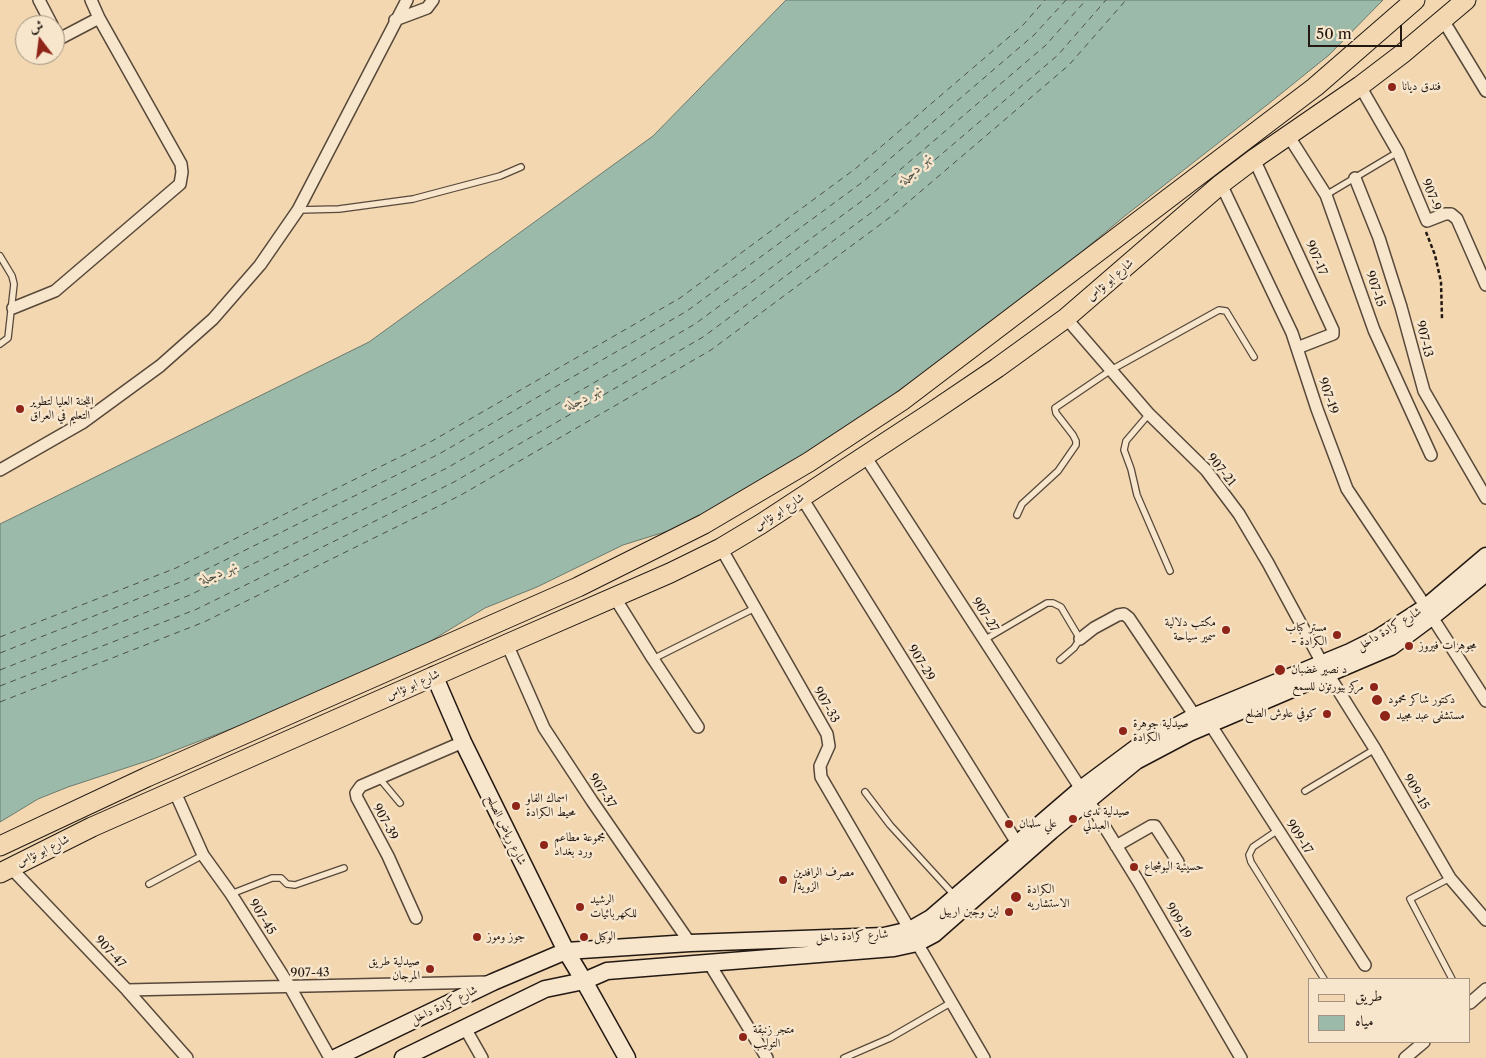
<!DOCTYPE html>
<html>
<head>
<meta charset="utf-8">
<style>
  body { margin:0 }
  #map { position:relative; width:1486px; height:1058px; overflow:hidden; background:#f2d7b1; font-family:"Libre Caslon Text",Amiri,serif }
  canvas { display:block }
  .legend { position:absolute; left:1308px; top:978px; width:162px; height:65px; box-sizing:border-box; background:#f7e5cc; border:1px solid #a29382; margin:0; padding:6px 9px; list-style:none; font-size:15px; color:#231912 }
  .legend li { display:flex; align-items:center; gap:10px; height:25px }
  .legend b { width:25px; border:1px solid #a29382 }
  .north { position:absolute; left:15px; top:15px; width:50px; height:50px; box-sizing:border-box; background:#f7e5cc; border:1px solid #a29382; border-radius:50%; rotate:345deg; font-size:14px; font-weight:700; line-height:20px; text-align:center; color:#231912 }
  .north::after { content:''; display:block; margin:auto; width:18px; height:22px; background:#8f2418; clip-path:polygon(50% 0,100% 100%,50% 72%,0 100%) }
  .scale { position:absolute; left:1308px; top:25px; width:94px; height:22px; box-sizing:border-box; border:2px solid #231912; border-top:0; padding-left:6px; font-size:15px; line-height:18px; white-space:nowrap; color:#231912; -webkit-text-stroke:4px #f7e5cc; paint-order:stroke }
</style>
</head>
<body>
<div id="map">
<canvas width="1486" height="1058"></canvas>
<ul class="legend">
<li><b style="height:6px;background:#f2d7b1"></b>طريق</li>
<li><b style="height:14px;background:#9bbaaa"></b>مياه</li>
</ul>
<div class="north">ش</div>
<div class="scale">50 m</div>
</div>
<script>
const ctx = document.querySelector('canvas').getContext('2d');
ctx.lineJoin = 'round';
function paint(path, color) { ctx.fillStyle = color; ctx.fill(path, 'evenodd'); }
const poly = rows => new Path2D(rows.map(r => 'M' + r).join(''));
function trace(path, color, width, dash) { ctx.strokeStyle = color; ctx.lineWidth = width; ctx.lineCap = dash ? 'butt' : 'round'; ctx.setLineDash(dash || []); ctx.stroke(path); }
function label(font, color, halo, rows, align = 'center') {
  ctx.font = font + ' "Libre Caslon Text",Amiri,serif'; ctx.lineWidth = 5; ctx.setLineDash([]); ctx.textBaseline = 'middle'; ctx.strokeStyle = halo; ctx.fillStyle = color; for (const [text, x, y, turn = 0] of rows) {
    ctx.save(); ctx.translate(x, y); ctx.rotate((+turn || 0) * Math.PI / 180); ctx.textAlign = isNaN(turn) ? turn : align; if (halo) ctx.strokeText(text, 0, 0); ctx.fillText(text, 0, 0); ctx.restore();
  }
}
const water = poly([
  [786,0,1383,0,1329,55,1267,105,1126,215,1054,275,931,369,902,388,838,437,684,526,623,545,537,587,485,608,398,661,308,699,153,759,68,787,38,799,0,822,0,524,369,342,653,136,786,0]
]);
paint(water, '#9bbaaa');
trace(water, '#6b7a6d', 1);
trace(poly([
  [0,637,176,568,432,441,680,298,855,169,1023,25,1045,0],
  [0,653,183,581,439,454,687,311,864,181,1034,35,1066,0],
  [0,670,190,595,447,468,695,324,874,192,1046,45,1086,0],
  [0,686,197,609,454,482,703,337,883,204,1058,55,1106,0],
  [0,702,204,622,461,495,711,350,893,215,1069,65,1126,0]
]), '#4d5147', 1, [6, 5]);
const lane = poly([
  [1326,195,1398,152],
  [298,210,339,209,413,199,500,176,521,167],
  [0,256,12,276,14,284,8,338,0,344],
  [1149,414,1126,441,1124,450,1131,469,1137,495,1170,571],
  [1017,515,1022,504,1058,471,1076,445,1076,441,1073,435,1056,413,1055,408,1111,370,1219,310,1226,311,1254,357],
  [984,640,1047,603,1053,603,1061,607,1080,639,1074,648,1060,660],
  [653,659,755,608],
  [380,779,400,803],
  [1305,791,1375,749],
  [865,792,890,825,954,895],
  [1278,830,1253,847,1249,855,1251,862,1324,979],
  [1450,878,1410,899,1452,979],
  [149,884,203,855],
  [231,894,272,878,281,878,287,884,295,885,344,868],
  [844,1058,890,1038,952,1002]
]);
const street = poly([
  [39,0,52,25],
  [395,20,427,8,433,0],
  [1443,20,1486,91],
  [55,30,59,39,99,18],
  [1360,86,1398,152,1427,221,1445,214,1451,214,1457,219,1486,285],
  [1288,135,1326,195,1374,330,1431,455],
  [1254,159,1333,330,1333,334,1297,348],
  [1355,178,1379,238,1401,307,1424,391,1486,498],
  [1221,184,1292,333,1317,409,1347,489,1426,607],
  [13,308,55,291,180,184,182,172,181,164,99,18,91,0],
  [1066,318,1149,414,1206,470,1239,514,1268,563,1322,663],
  [865,456,1081,789],
  [0,470,82,423,160,366,213,319,260,265,298,210,407,0],
  [802,498,1017,843],
  [721,548,827,734,829,746,820,766,821,777,910,930],
  [615,598,653,659,698,727],
  [1432,617,1486,701],
  [1080,639,1094,628,1118,615,1124,614,1129,618,1195,716],
  [507,644,544,728,592,801,690,943],
  [1328,674,1375,749,1450,878,1486,920],
  [1210,724,1365,965],
  [174,790,203,855,231,894,290,987,330,1058],
  [1088,800,1138,881,1241,1058],
  [1116,846,1151,826,1155,826,1178,862],
  [10,867,127,990,187,1058],
  [416,918,388,856,357,798,356,793,361,786,463,742],
  [917,943,984,1058],
  [709,963,767,1058],
  [127,990,488,982],
  [1470,1003,1486,989],
  [465,1028,482,1058],
  [1405,1058,1424,1042]
]);
const secondary = poly([
  [434,675,463,742,566,951,584,981,627,1058],
  [335,1058,493,982,566,951,690,943,884,936,910,930,931,918,1081,789,1136,748,1195,716,1350,652,1378,638,1426,607,1486,556],
  [403,1058,545,989,584,981,607,971,894,948,917,943,934,934,1051,831,1136,761,1189,733,1391,647,1438,612,1486,573]
]);
const primary = poly([
  [0,846,147,777,578,587,704,524,809,462,903,400,1315,87,1415,0],
  [0,873,92,827,507,644,670,573,721,548,761,524,929,414,997,368,1066,318,1221,184,1254,159,1360,86,1402,54,1466,0]
]);
trace(lane, '#57483a', 8);
trace(street, '#57483a', 14);
trace(secondary, '#231912', 19);
trace(primary, '#231912', 21);
trace(poly([
  [1426,232,1435,255,1441,282,1442,319]
]), '#231912', 2.5, [4, 2.5]);
trace(lane, '#f7e5cc', 5.5);
trace(street, '#f7e5cc', 11);
trace(secondary, '#f7e5cc', 16);
trace(primary, '#f2d7b1', 19);
for (const [x, y, r, color] of [
  [1392,87,5,"#8f2418"],
  [20,409,5,"#8f2418"],
  [1226,630,5,"#8f2418"],
  [1337,635,5,"#8f2418"],
  [1409,646,5,"#8f2418"],
  [1280,670,6,"#8f2418"],
  [1374,687,5,"#8f2418"],
  [1377,700,6,"#8f2418"],
  [1327,714,5,"#8f2418"],
  [1385,716,6,"#8f2418"],
  [1123,731,5,"#8f2418"],
  [516,806,5,"#8f2418"],
  [1073,819,5,"#8f2418"],
  [1009,824,5,"#8f2418"],
  [544,845,5,"#8f2418"],
  [1134,867,5,"#8f2418"],
  [783,880,5,"#8f2418"],
  [1016,897,6,"#8f2418"],
  [580,907,5,"#8f2418"],
  [1009,912,5,"#8f2418"],
  [477,937,5,"#8f2418"],
  [584,937,5,"#8f2418"],
  [430,969,5,"#8f2418"],
  [743,1037,5,"#8f2418"]
]) { const dot = new Path2D(); dot.arc(x, y, r, 0, 2 * Math.PI); ctx.fillStyle = color; ctx.fill(dot); trace(dot, '#f7e5cc', 2); }
label('12px', '#231912', '#f7e5cc', [
  ["فندق ديانا",1402,87],
  ["اللجنة العليا لتطوير",30,402],
  ["التعليم في العراق",30,416],
  ["مكتب دلالية",1216,623,"right"],
  ["سمير سياحة",1216,637,"right"],
  ["مستر كباب",1327,628,"right"],
  ["- الكرادة",1327,642,"right"],
  ["مجوهرات فيروز",1419,646],
  ["د نصير غضبان",1291,670],
  ["مركز بيورتون للسمع",1364,687,"right"],
  ["دكتور شاكر محمود",1388,700],
  ["كوفي علوش الضلع",1317,714,"right"],
  ["مستشفى عبد مجيد",1396,716],
  ["صيدلية جوهرة",1133,724],
  ["الكرادة",1133,738],
  ["اسماك الفاو",526,799],
  ["محيط الكرادة",526,813],
  ["صيدلية ندى",1083,812],
  ["العبدلي",1083,826],
  ["علي سلمان",1019,824],
  ["مجموعة مطاعم",554,838],
  ["ورد بغداد",554,852],
  ["حسينية البوشجاع",1144,867],
  ["مصرف الرافدين",793,873],
  ["/الزوية",793,887],
  ["الكرادة",1027,890],
  ["الاستشاريه",1027,904],
  ["الرشيد",590,900],
  ["للكهربائيات",590,914],
  ["لبن وجبن اربيل",999,912,"right"],
  ["جوز وموز",487,937],
  ["الوكيل",594,937],
  ["صيدلية طريق",420,962,"right"],
  ["المرجان",420,976,"right"],
  ["متجر زنبقة",753,1030],
  ["التوليب",753,1044]
], 'left');
label('12px', '#231912', '#f7e5cc', [
  ["907-9",1431,195,68],
  ["907-17",1316,258,66],
  ["شارع ابو نؤاس",1110,280,-41],
  ["907-15",1375,289,71],
  ["907-13",1424,339,76],
  ["907-19",1328,396,71],
  ["907-21",1221,470,51],
  ["شارع ابو نؤاس",779,512,-33],
  ["907-27",985,615,57],
  ["شارع كرادة داخل",1389,629,-31],
  ["907-29",921,663,58],
  ["شارع ابو نؤاس",413,685,-24],
  ["907-33",826,705,60],
  ["907-37",602,791,56],
  ["909-15",1416,792,60],
  ["907-39",385,822,61],
  ["شارع رياض الصلح",506,830,64],
  ["909-17",1299,837,57],
  ["شارع ابو نؤاس",43,851,-26],
  ["907-45",262,917,58],
  ["909-19",1178,921,60],
  ["شارع كرادة داخل",852,936,-3],
  ["907-47",110,952,47],
  ["907-43",310,973,-1],
  ["شارع كرادة داخل",444,1005,-26]
]);
label('italic 14px', '#4d5147', '#f7e5cc', [
  ["نهر دجلة",916,169,-45],
  ["نهر دجلة",584,398,-28],
  ["نهر دجلة",219,573,-23]
]);
</script>
</body>
</html>
